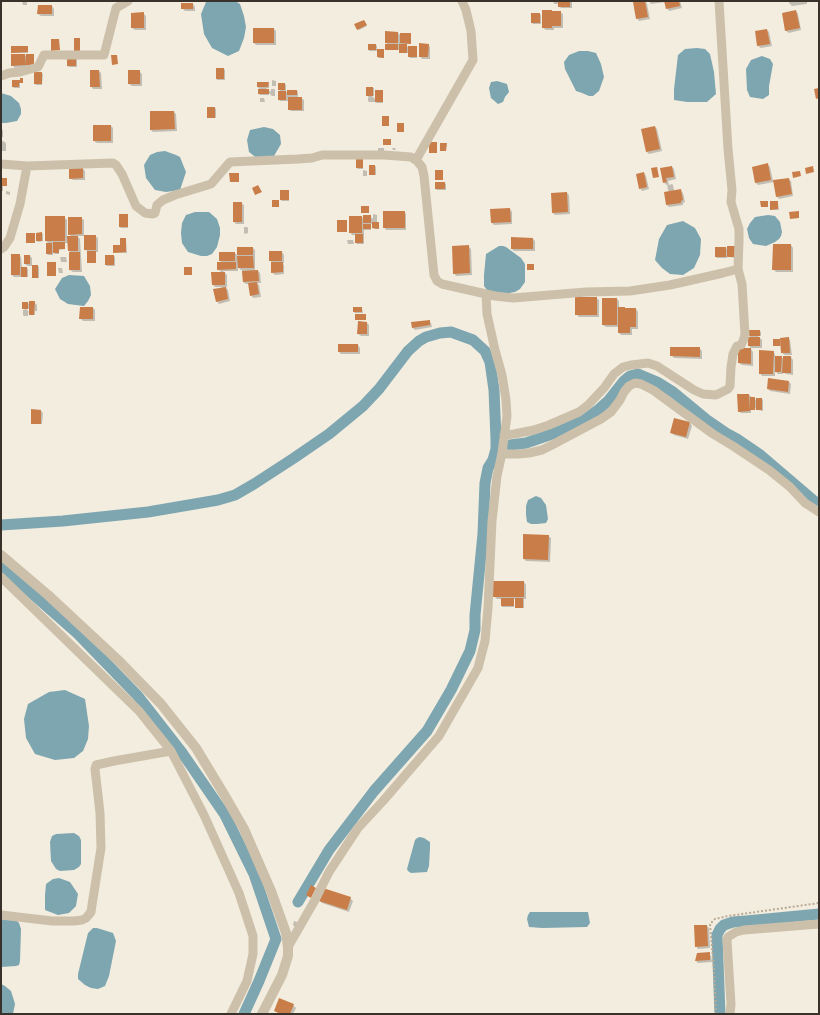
<!DOCTYPE html>
<html>
<head>
<meta charset="utf-8">
<style>
  body { margin:0 }
  #map { position:relative; width:820px; height:1015px; overflow:hidden; background:#f3eddf; font-family:"Noto Sans",sans-serif }
  canvas { display:block }
  .frame { position:absolute; inset:0; border:2px solid #3a312a; pointer-events:none }
</style>
</head>
<body>
<div id="map">
<canvas width="820" height="1015"></canvas>
<div class="frame"></div>
</div>
<script>
const ctx = document.querySelector('canvas').getContext('2d');
ctx.lineJoin = 'round';
function paint(path, color) { ctx.fillStyle = color; ctx.fill(path, 'evenodd'); }
const poly = rows => new Path2D(rows.map(r => 'M' + r).join(''));
function trace(path, color, width, dash) { ctx.strokeStyle = color; ctx.lineWidth = width; ctx.lineCap = dash ? 'butt' : 'round'; ctx.setLineDash(dash || []); ctx.stroke(path); }
paint(poly([
  [208,1,235,1,240,4,244,16,246,27,244,38,239,51,228,56,212,48,204,34,201,14,206,2],
  [697,48,705,49,710,54,714,72,716,94,707,102,687,102,674,100,674,89,678,55,685,49],
  [579,51,588,51,596,53,601,64,604,77,599,91,593,96,589,96,582,93,576,91,565,69,564,62,569,55],
  [762,56,770,59,773,64,769,86,769,95,763,99,750,97,747,90,746,69,751,60],
  [497,81,507,84,509,92,505,97,503,102,498,104,491,98,489,88,491,82],
  [1,93,11,96,19,103,21,109,21,114,17,121,6,123,1,123],
  [264,127,273,129,280,135,281,144,274,156,258,159,249,152,247,140,250,130],
  [165,151,176,155,180,157,186,172,180,190,166,192,155,190,146,178,144,165,150,155,157,152],
  [195,212,209,212,217,219,220,228,220,235,217,247,212,254,207,256,201,256,188,252,182,243,181,233,182,223,186,215],
  [768,215,775,216,780,222,782,232,781,236,779,239,775,242,766,246,753,244,749,238,747,229,750,223,755,217],
  [683,221,695,228,701,239,700,255,694,268,683,275,670,274,662,268,655,260,659,239,667,225],
  [499,246,503,246,506,247,521,258,525,264,525,282,520,289,515,292,504,294,494,293,487,290,484,286,484,275,486,254],
  [69,275,84,276,90,286,91,295,88,301,84,306,68,304,60,299,55,289,62,278],
  [536,496,541,498,546,505,548,519,546,523,537,524,531,524,527,522,526,515,526,506,528,500],
  [65,690,85,699,89,726,88,739,83,751,74,758,55,760,35,754,26,738,24,719,28,704,49,692],
  [74,833,79,836,81,840,81,864,79,867,74,870,60,871,56,869,51,861,50,842,52,836,56,834],
  [420,837,424,838,430,842,430,848,429,866,427,872,411,873,408,871,407,869,415,840,417,838],
  [59,878,70,882,78,894,76,906,69,913,58,915,45,910,45,895,46,884,53,879],
  [530,912,588,912,590,923,587,927,542,928,529,927,527,919,528,915],
  [1,919,17,921,19,923,21,929,20,961,19,965,16,966,1,967],
  [93,928,97,928,113,933,116,941,109,976,105,986,98,989,91,988,85,985,78,979,78,974,88,933],
  [1,984,5,986,11,991,15,1004,13,1014,1,1014]
]), '#7da6b1');
paint(poly([
  [22,1,27,1,27,5,23,5],
  [553,1,572,1,572,8,561,8,559,6,559,4,554,4],
  [645,1,647,4,650,19,639,21,637,18],
  [649,1,680,1,682,8,669,11,667,8,666,2,651,4],
  [789,1,807,1,807,4,792,6,789,3],
  [193,4,195,7,195,11,185,11,182,8],
  [52,6,54,9,54,16,41,16,38,14],
  [796,11,798,14,801,30,789,33,786,31,783,14],
  [560,12,563,14,563,28,554,28,554,30,546,30,543,28],
  [143,13,146,16,146,30,135,30,132,28],
  [540,14,541,15,541,24,533,24,532,23],
  [365,22,367,26,359,30,358,29],
  [274,29,276,31,276,45,256,45,254,43],
  [767,30,769,32,772,46,761,48,758,46],
  [386,32,398,33,401,36,410,34,411,35,411,44,405,44,408,47,416,47,417,48,417,58,410,58,409,53,401,53,400,50,387,50,386,49,388,45,386,43],
  [369,45,376,45,377,46,377,50,384,50,384,58,379,58,378,57,378,51,369,51],
  [428,45,430,47,430,59,422,59,420,56],
  [27,47,28,48,28,53,13,53,12,52],
  [25,55,27,57,33,55,34,56,34,65,28,67,15,68,12,65],
  [68,58,77,59,77,67,69,67,68,66],
  [217,69,224,69,225,70,225,80,217,80],
  [99,71,101,73,102,89,93,89,91,86],
  [139,71,142,74,142,86,132,86,129,84],
  [35,73,42,73,43,74,42,85,36,85,35,84],
  [22,79,23,83,20,83,20,88,14,88,13,87],
  [272,80,276,81,276,86,272,86],
  [268,83,269,84,269,88,266,88,271,92,271,89,274,89,275,90,275,96,272,96,269,93,269,95,260,95,259,94,259,90,260,90,258,87],
  [285,84,286,85,286,92,297,91,298,92,298,98,301,98,304,100,304,111,291,111,289,109,289,101,280,101,279,100,279,92,281,92,279,90],
  [373,88,374,88,374,96,372,96,376,100,382,91,383,92,383,103,377,103,375,102,369,102,368,101,368,98,369,98,367,95],
  [260,98,264,98,265,102,260,102],
  [215,108,216,109,216,118,209,118,208,117],
  [174,112,176,114,177,131,153,132,151,130],
  [1,126,2,129,3,131,3,137,1,137],
  [94,126,111,126,113,128,113,143,97,143,94,141],
  [655,127,657,129,662,151,649,154,647,152],
  [1,141,3,141,6,143,6,151,1,151],
  [378,148,384,148,384,152,378,151],
  [392,148,395,148,396,150,393,150],
  [363,160,363,170,367,171,367,176,363,176,363,169,358,169,357,168],
  [768,165,770,167,773,181,788,179,791,181,793,196,779,199,777,196,774,182,758,185,756,183],
  [375,166,376,167,376,175,370,175],
  [672,167,674,169,676,179,668,181,669,185,672,184,673,185,674,191,680,190,683,193,685,202,683,203,683,205,669,207,667,205,670,192,668,190,667,184,666,185,664,182,661,169],
  [83,169,85,171,85,180,73,180,70,178],
  [1,170,2,171,2,179,7,180,7,186,3,186,3,191,1,191],
  [644,173,646,176,649,189,642,191,640,188],
  [436,183,445,183,446,184,446,190,437,190,436,189],
  [6,191,10,192,10,195,6,194],
  [288,191,289,191,289,201,282,201,281,200],
  [567,193,569,195,570,214,555,215,553,213],
  [778,202,778,203,779,210,772,210,771,209],
  [241,203,244,205,244,224,236,224,234,222],
  [510,209,512,212,512,224,494,225,492,223],
  [404,212,406,214,406,230,386,230,384,227],
  [373,214,377,215,377,223,379,224,379,229,374,229,373,228,373,224,369,224,371,226,371,230,364,230,364,244,357,244,356,243,356,235,352,235,350,232,362,217,364,220,370,216,373,219],
  [120,215,127,215,128,216,128,228,121,228,120,227],
  [64,217,67,220,67,237,72,237,69,234,81,218,84,220,84,236,95,236,98,238,98,252,96,252,96,263,88,263,88,252,85,249,85,236,77,236,80,239,82,272,73,272,70,270,70,252,69,250,69,243,65,243,65,249,59,250,59,254,55,254,53,251,53,255,48,255,47,254,49,244,46,241],
  [244,227,247,227,248,228,248,233,245,234,244,233],
  [42,233,43,234,43,241,38,242,37,241,37,234],
  [512,238,533,239,535,241,535,251,514,251,512,249],
  [126,239,126,240,127,253,115,253,114,252,121,246],
  [347,240,353,240,354,244,348,244],
  [791,245,793,248,793,272,776,272,773,269],
  [468,246,471,249,472,275,456,276,454,273],
  [238,248,253,248,255,250,255,271,258,271,260,273,261,283,257,283,259,285,261,297,253,298,251,295,249,284,246,284,243,282,242,270,241,270,238,267,238,271,223,271,227,275,227,287,225,287,228,290,230,301,219,304,217,301,222,287,215,287,213,285,222,273,218,269,223,263,220,261,235,253,238,256],
  [726,248,736,258,729,257,727,255,727,258,717,258,716,257],
  [282,252,284,255,284,263,282,263,284,265,284,274,275,275,272,272,272,262,270,261],
  [19,255,21,257,22,268,27,268,28,269,28,277,14,277,12,275],
  [30,256,32,258,32,266,28,266,25,264],
  [114,256,115,257,115,266,107,266,106,265],
  [60,257,66,257,67,262,61,262],
  [38,266,39,267,39,278,33,278],
  [58,268,62,268,63,273,59,273],
  [596,298,599,300,599,317,579,317,576,314],
  [617,299,619,301,619,308,625,308,627,309,636,309,638,312,638,329,632,329,632,335,621,335,619,333,619,327,606,327,603,325],
  [34,302,37,305,37,311,35,311,35,315,31,315,28,312,28,316,24,316,23,315,23,310,25,310,23,308,28,303,30,305],
  [26,309,30,309,30,313],
  [93,308,95,310,95,321,83,321,80,318],
  [362,308,363,313,355,313,354,312],
  [429,321,431,323,432,327,415,330,412,327],
  [367,323,369,325,369,336,361,336,358,334],
  [760,331,761,332,761,336,758,336,762,340,762,348,751,348,749,346,751,338,749,335],
  [788,338,790,340,792,355,785,355,782,353,782,346,774,346,774,345,779,340,781,341],
  [358,345,360,348,360,354,341,354,339,352],
  [699,348,702,351,702,359,674,358,672,356],
  [751,349,753,352,753,366,742,365,739,363],
  [773,352,775,354,775,357,781,357,784,359,791,357,793,360,793,375,786,374,783,372,783,374,778,374,775,371,775,376,762,376,760,373],
  [789,382,791,384,790,394,770,391,768,389],
  [749,395,757,401,762,399,763,400,763,411,758,410,755,408,755,410,751,410,751,413,741,413,739,411],
  [41,411,43,413,42,424,33,424,32,423],
  [675,419,690,423,692,426,688,439,674,435,671,432],
  [548,536,551,538,550,562,526,561,524,559],
  [524,582,526,585,526,599,524,599,524,608,516,608,516,599,513,599,514,600,514,607,502,607,502,599,497,599,494,596],
  [350,898,353,901,349,912,322,903,320,901],
  [294,921,300,923,295,927,293,925],
  [695,926,707,926,709,928,710,948,698,949,696,946],
  [709,953,711,956,712,962,698,963,696,961,698,954],
  [293,1005,296,1008,293,1014,280,1014,275,1011]
]), '#0003');
trace(poly([
  [510,445,526,443,555,433,584,420,598,410,609,400,624,381,630,376,638,374,657,382,673,392,707,420,726,433,737,439,759,454,814,501,819,504],
  [1,525,63,521,148,512,218,500,235,495,254,484,294,458,329,434,363,406,379,389,408,351,419,341,426,337,440,333,451,332,473,340,485,351,490,362,494,390,496,439,496,449,493,460,488,468,485,483,483,534,475,615,475,630,470,651,451,690,427,731,374,791,329,850,298,902],
  [1,566,76,632,137,695,183,754,225,815,254,874,276,939,259,981,244,1014],
  [720,1014,717,935,720,929,724,925,733,922,746,921,819,914]
]), '#7da6b1', 11);
paint(poly([
  [558,1,570,1,570,7,558,7],
  [640,1,645,1,648,17,636,19,633,2],
  [664,1,679,1,680,6,666,9],
  [181,3,193,3,193,9,181,9],
  [38,5,52,5,52,14,37,14],
  [542,10,552,10,552,28,542,28],
  [796,10,800,28,785,31,782,13],
  [552,11,561,11,561,26,552,26],
  [144,12,144,28,131,28,131,13],
  [531,13,540,13,540,23,531,23],
  [364,20,367,25,357,30,354,24],
  [253,28,274,28,274,43,253,43],
  [767,29,770,44,757,46,755,31],
  [385,31,398,32,398,43,385,43],
  [400,33,411,33,411,44,400,43],
  [74,38,80,38,80,52,74,52],
  [51,39,59,39,60,50,51,51],
  [419,43,429,44,428,57,419,57],
  [368,44,376,44,376,50,368,50],
  [385,44,398,44,398,50,385,50],
  [399,44,407,44,407,53,399,53],
  [11,46,28,46,28,52,11,53],
  [408,46,417,46,417,57,408,57],
  [377,49,384,49,384,58,377,57],
  [11,54,25,54,26,65,11,66],
  [26,54,34,54,34,65,26,65],
  [111,55,117,55,118,64,112,65],
  [76,57,76,66,67,66,67,58],
  [216,68,224,68,224,79,216,79],
  [90,70,99,70,100,87,90,87],
  [128,70,140,70,140,84,128,84],
  [34,72,42,72,42,84,34,84],
  [20,78,23,78,23,83,19,83,19,87,12,87,12,80,20,80],
  [257,82,269,82,268,87,257,87],
  [278,83,285,83,285,90,278,90],
  [366,87,373,87,373,96,366,96],
  [819,88,819,98,816,99,814,89],
  [258,89,269,89,269,94,258,94],
  [287,90,297,90,297,95,287,95],
  [375,90,383,90,383,102,375,102],
  [278,91,286,91,286,100,278,100],
  [288,97,302,97,302,110,288,110],
  [207,107,215,107,215,118,207,118],
  [150,111,174,111,175,129,150,130],
  [382,116,389,116,389,126,382,126],
  [397,123,404,123,404,132,397,132],
  [93,125,111,125,111,141,93,141],
  [655,126,660,149,646,152,641,129],
  [383,139,391,139,391,145,383,145],
  [429,142,437,142,437,153,429,153],
  [440,143,447,143,446,151,440,151],
  [356,159,363,159,363,168,356,168],
  [768,163,771,180,755,183,752,167],
  [369,165,375,165,375,175,369,175],
  [672,166,674,177,666,178,667,182,663,183,660,168],
  [813,166,814,172,806,174,805,168],
  [657,167,659,177,653,178,651,168],
  [69,168,83,168,83,178,69,179],
  [435,170,443,170,443,180,435,180],
  [800,171,801,176,793,178,792,172],
  [644,172,647,187,639,189,636,174],
  [229,173,239,173,239,182,230,182],
  [1,178,7,178,7,186,1,186],
  [789,178,792,194,776,197,773,180],
  [435,182,445,182,445,189,435,189],
  [258,185,262,192,255,195,252,188],
  [681,189,683,200,681,201,681,203,666,205,664,192],
  [280,190,289,190,289,200,280,200],
  [567,192,568,212,552,213,551,193],
  [272,200,279,200,279,207,272,207],
  [760,201,768,201,768,207,761,207],
  [770,201,778,201,778,209,770,210],
  [233,202,242,202,242,222,233,222],
  [361,206,369,206,369,213,361,213],
  [510,208,511,222,491,223,490,209],
  [383,211,405,211,405,228,383,228],
  [799,211,799,218,790,219,789,212],
  [119,214,128,214,128,227,119,227],
  [363,215,371,215,371,223,363,223],
  [45,216,65,216,65,241,45,241],
  [349,216,362,216,362,233,349,233],
  [68,217,82,217,82,234,68,235],
  [337,220,347,220,347,232,337,232],
  [372,222,379,222,379,229,372,228],
  [363,224,371,224,371,229,363,229],
  [42,232,42,241,36,241,36,233],
  [26,233,35,233,35,243,26,243],
  [355,234,363,234,363,243,355,243],
  [84,235,96,235,96,250,84,250],
  [67,236,78,236,78,251,68,251],
  [511,237,533,238,533,249,511,249],
  [120,238,126,238,126,252,113,253,113,245,120,245],
  [53,242,65,242,65,249,59,249,59,253,53,253],
  [46,243,52,243,52,254,46,254],
  [773,244,791,244,791,270,772,270],
  [469,245,470,273,453,274,452,246],
  [727,246,735,246,735,257,727,257],
  [237,247,253,247,253,255,237,255],
  [715,247,726,247,726,257,715,257],
  [87,251,96,251,96,263,87,263],
  [269,251,282,251,282,261,269,261],
  [69,252,80,252,80,270,69,270],
  [219,252,235,252,235,261,219,261],
  [11,254,20,254,20,275,11,275],
  [24,255,30,255,30,264,24,264],
  [105,255,114,255,114,265,105,265],
  [237,256,253,256,254,268,238,268],
  [47,262,56,262,56,276,47,276],
  [217,262,236,262,236,269,217,270],
  [271,262,283,262,283,272,271,273],
  [527,264,534,264,534,270,527,270],
  [32,265,38,265,38,278,32,278],
  [21,267,27,267,27,277,21,277],
  [184,267,192,267,192,275,184,275],
  [258,270,259,281,243,282,242,271],
  [211,272,225,272,225,285,212,285],
  [257,282,259,294,250,296,248,283],
  [226,287,228,299,216,302,213,289],
  [575,297,597,297,597,315,575,315],
  [602,298,617,298,617,325,602,325],
  [29,301,35,301,34,315,29,315],
  [22,302,28,302,28,309,22,309],
  [80,307,93,307,93,319,79,319],
  [353,307,362,307,362,312,353,312],
  [618,307,625,307,625,308,636,308,636,327,630,327,630,333,618,333],
  [355,314,366,314,366,320,355,320],
  [430,320,430,325,412,328,411,322],
  [358,321,367,322,367,334,357,334],
  [748,330,760,330,760,336,748,336],
  [748,337,760,337,760,346,748,346],
  [789,337,790,353,781,353,780,338],
  [773,339,780,339,780,346,773,346],
  [338,344,358,344,358,352,338,352],
  [670,347,700,347,700,357,670,356],
  [738,348,751,348,751,364,738,363],
  [759,350,774,351,773,374,759,374],
  [775,356,782,356,781,372,775,372],
  [783,356,791,356,791,373,782,373],
  [768,378,789,381,788,392,767,389],
  [737,394,749,394,750,411,738,412],
  [750,397,755,397,755,410,750,410],
  [756,398,762,398,762,410,756,410],
  [31,409,41,410,41,424,31,424],
  [674,418,690,422,686,437,670,433],
  [523,534,549,535,548,560,523,559],
  [493,581,524,581,524,597,493,597],
  [501,598,514,598,514,606,501,606],
  [515,598,523,598,523,608,515,608],
  [311,885,316,888,311,898,306,895],
  [323,888,351,897,347,910,319,901],
  [694,925,707,925,708,946,695,947],
  [710,952,710,960,695,961,697,953],
  [279,998,294,1004,290,1014,281,1014,274,1011]
]), '#c97d48');
trace(poly([
  [716,1014,714,970,710,924,715,919,728,916,819,903]
]), '#b8aa94', 2, [2, 2]);
trace(poly([
  [1,76,9,73,20,72,38,67,44,55,104,55,116,8,128,1],
  [416,160,473,60,471,31,466,10,462,1],
  [1,164,27,166,113,163,116,165,122,174,136,206,145,213,153,214,155,213,157,205,163,200,175,195,211,184,230,162,298,159,312,158,322,155,384,155,411,157,417,161,422,167,424,176,434,275,437,281,442,284,495,296,513,298,586,292,630,291,670,285,723,273,738,269,739,241,739,229,731,202,732,190,728,149,719,1],
  [1,249,4,247,10,238,20,204,27,166],
  [504,435,514,434,534,430,549,425,579,412,588,405,604,388,614,374,623,367,631,365,648,363,657,366,694,390,703,394,716,395,728,389,730,386,731,367,733,354,737,346,741,345,743,341,745,335,742,284,738,269],
  [502,453,507,454,518,454,529,453,542,450,552,445,601,419,611,412,620,400,624,392,629,386,635,383,641,384,653,390,713,434,733,446,769,470,790,487,805,503,819,512],
  [1,577,139,711,171,751,204,815,239,893,253,936,253,954,247,981,231,1014],
  [1,915,52,921,74,921,82,920,86,918,91,912,92,905,101,848,100,813,95,769,96,765,114,761,171,751],
  [288,947,315,900,329,872,358,828,383,801,439,736,478,668,485,641,488,608,492,521,497,476,502,453,507,416,506,400,502,375,495,350,487,314,486,294],
  [730,1014,731,1004,727,940,728,937,736,932,744,930,819,924]
]), '#ccc0aa', 9);
trace(poly([
  [1,555,48,595,120,662,161,704,196,748,225,796,244,829,271,891,286,933,288,947,288,956,282,975,262,1014]
]), '#ccc0aa', 10);
</script>
</body>
</html>
